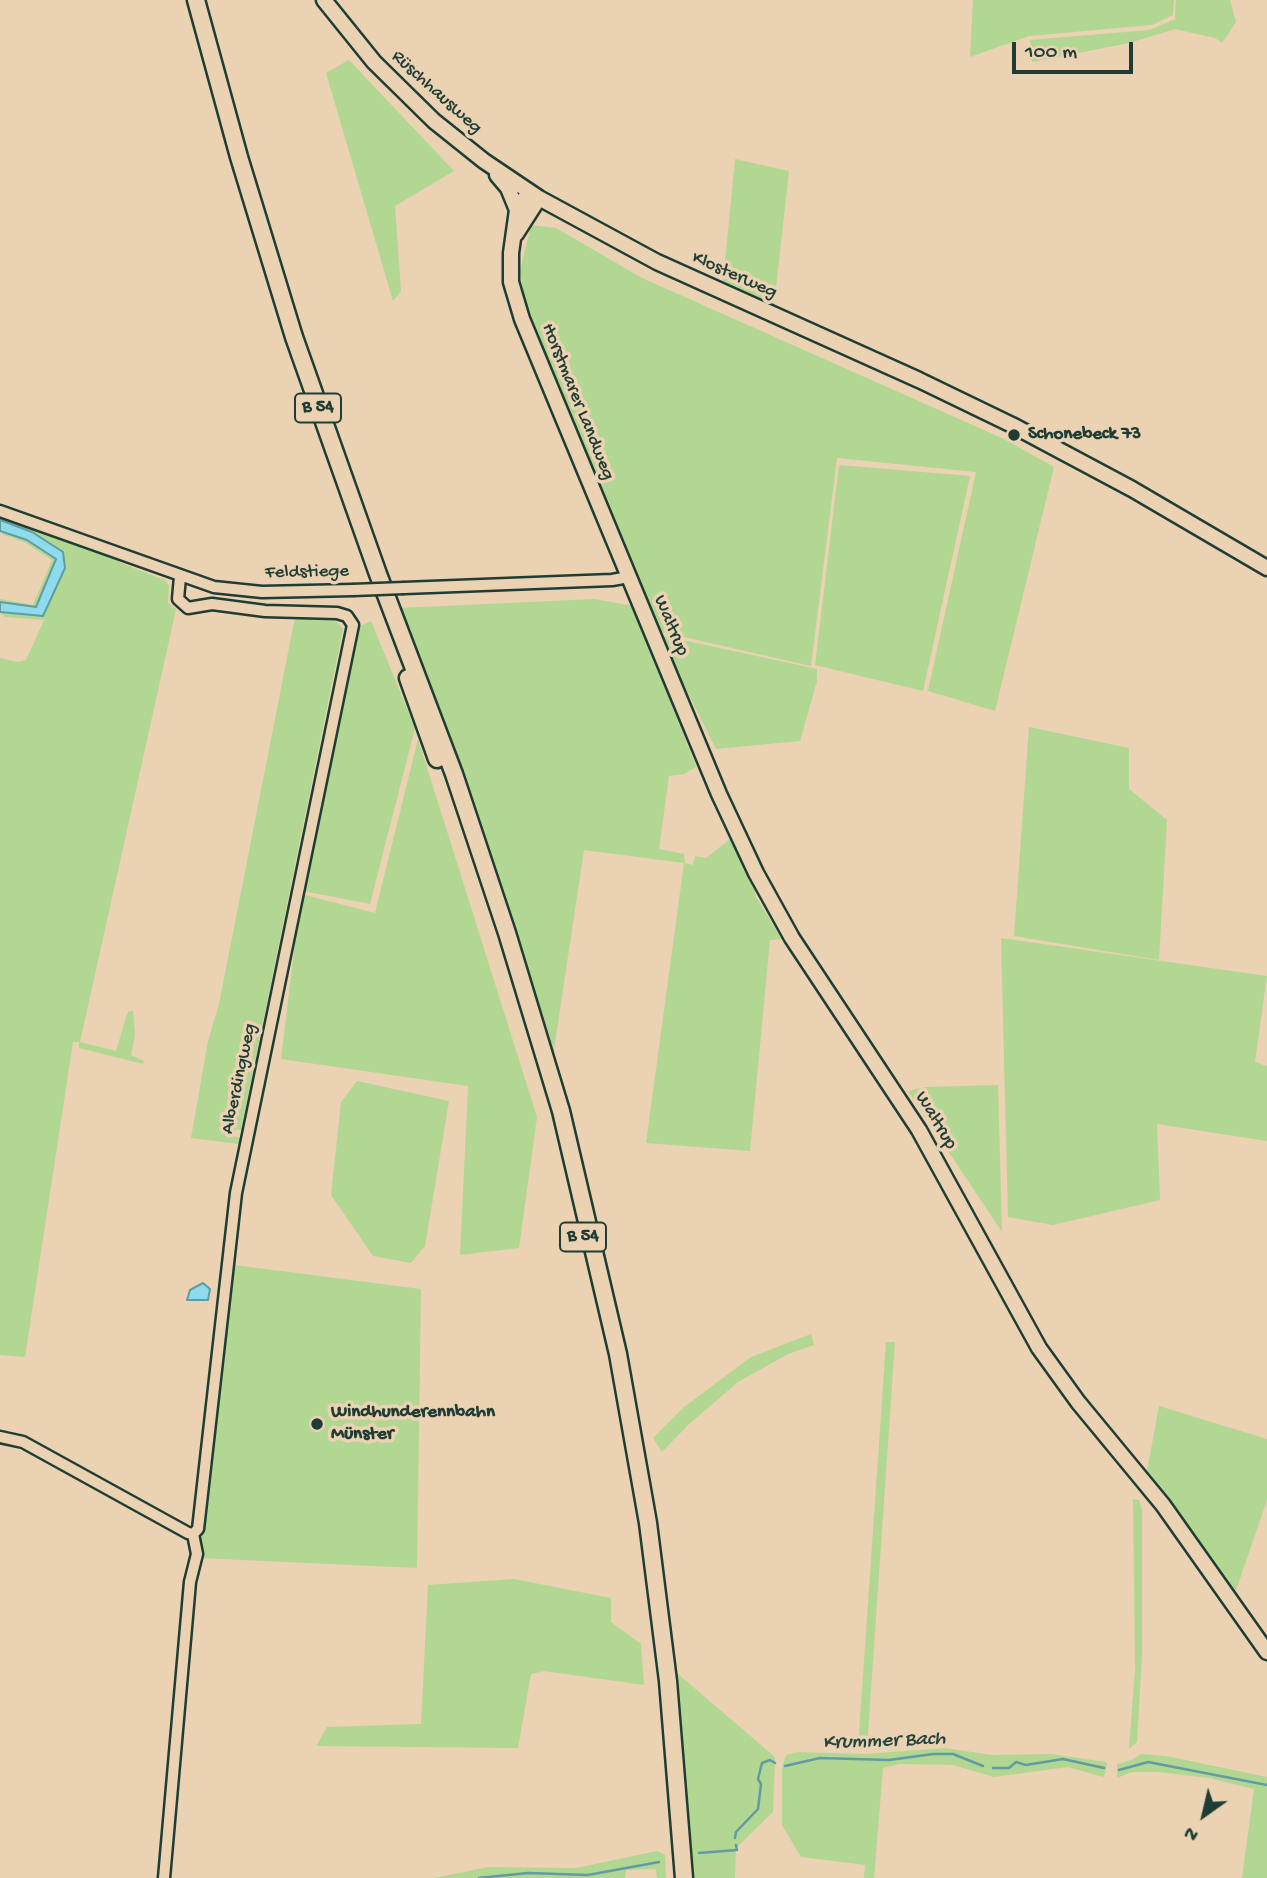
<!DOCTYPE html>
<html>
<head>
<meta charset="utf-8">
<style>
  body { margin:0 }
  #map { position:relative; width:1267px; height:1878px; overflow:hidden; background:#ead2b2; font-family:"Gochi Hand",sans-serif }
  canvas { display:block }
  .north { position:absolute; left:1169px; top:1780px; width:70px; height:70px; -webkit-text-stroke:5px #ead2b2; paint-order:stroke; rotate:214deg; font-size:19px; font-weight:700; line-height:28px; text-align:center; color:#1f3d34 }
  .north::after { content:''; display:block; margin:auto; width:24px; height:32px; background:#1f3d34; clip-path:polygon(50% 0,100% 100%,50% 72%,0 100%) }
  .scale { position:absolute; left:1012px; top:42px; width:121px; height:32px; box-sizing:border-box; border:4px solid #1f3d34; border-top:0; padding-left:9px; font-size:21px; line-height:24px; white-space:nowrap; color:#1f3d34; -webkit-text-stroke:5px #ead2b2; paint-order:stroke }
</style>
</head>
<body>
<div id="map">
<canvas width="1267" height="1878"></canvas>
<div class="north">N</div>
<div class="scale">100 m</div>
</div>
<script>
const ctx = document.querySelector('canvas').getContext('2d');
ctx.lineJoin = 'round';
function paint(path, color) { ctx.fillStyle = color; ctx.fill(path, 'evenodd'); }
const poly = rows => new Path2D(rows.map(r => 'M' + r).join(''));
function trace(path, color, width, dash) { ctx.strokeStyle = color; ctx.lineWidth = width; ctx.lineCap = dash ? 'butt' : 'round'; ctx.setLineDash(dash || []); ctx.stroke(path); }
function label(font, color, halo, rows, align = 'center') {
  ctx.font = font + ' "Gochi Hand",sans-serif'; ctx.lineWidth = 7; ctx.setLineDash([]); ctx.textBaseline = 'middle'; ctx.strokeStyle = halo; ctx.fillStyle = color; for (const [text, x, y, turn = 0] of rows) {
    ctx.save(); ctx.translate(x, y); ctx.rotate((+turn || 0) * Math.PI / 180); ctx.textAlign = isNaN(turn) ? turn : align; if (halo) ctx.strokeText(text, 0, 0); ctx.fillText(text, 0, 0); ctx.restore();
  }
}
paint(poly([
  [973,0,1174,0,1173,15,1152,25,1029,36,970,57],
  [1176,0,1230,0,1236,22,1222,43,1215,38,1175,29,1129,43,1032,62,1030,40,1150,30,1175,19],
  [349,60,454,171,395,206,401,291,393,301,326,73],
  [735,159,789,171,774,305,723,282],
  [531,225,556,228,642,278,1004,439,1054,467,995,711,928,691,976,472,837,458,811,666,657,631,524,299,520,271],
  [839,465,970,476,923,691,815,665],
  [0,513,114,556,121,563,164,580,169,585,168,603,176,609,80,1042,116,1051,127,1014,129,1011,133,1011,135,1036,131,1055,144,1061,143,1064,79,1048,79,1042,73,1042,25,1357,0,1355,0,658,18,662,26,660,44,620,5,617,0,612,43,616,65,568,46,540,0,520],
  [2,531,27,540,56,559,36,607,32,609,7,605,0,602,0,599,33,605,52,560,26,543,2,534],
  [595,599,633,606,696,767,684,774,669,776,659,849,684,854,685,863,693,865,695,856,706,858,730,839,750,875,756,897,782,939,770,940,750,1151,646,1143,684,863,584,850,553,1056,517,932,399,608],
  [295,617,334,619,343,629,241,1130,236,1130,234,1136,240,1138,239,1144,191,1138,208,1041,219,1004],
  [371,621,415,728,370,904,303,891,356,628],
  [659,635,817,669,817,681,800,741,716,749],
  [1029,727,1129,748,1129,789,1167,820,1159,960,1014,936],
  [418,739,537,1117,519,1248,460,1255,468,1086,281,1059,301,894,375,913],
  [1001,938,1267,976,1255,1062,1267,1066,1267,1141,1157,1124,1160,1200,1053,1225,1008,1217],
  [357,1081,449,1101,425,1246,411,1263,373,1256,331,1195,341,1102],
  [998,1085,1002,1232,908,1091,926,1087],
  [234,1265,421,1289,417,1568,198,1558],
  [811,1334,814,1345,788,1354,738,1382,688,1425,662,1452,653,1438,684,1407,751,1357],
  [886,1342,895,1342,867,1748,858,1748],
  [1159,1406,1267,1439,1267,1500,1233,1599,1147,1471],
  [1133,1499,1139,1500,1142,1509,1142,1655,1137,1742,1129,1749,1135,1669],
  [514,1579,611,1598,611,1622,641,1644,644,1685,544,1671,531,1674,518,1748,316,1746,327,1727,421,1724,428,1585],
  [678,1674,775,1757,773,1812,736,1848,735,1878,693,1878],
  [945,1748,992,1755,1051,1754,1106,1762,1107,1765,1104,1777,1068,1767,994,1777,953,1765,899,1764,883,1768,874,1878,864,1878,865,1865,801,1857,782,1825,782,1767,786,1755,798,1752,866,1754],
  [1141,1754,1166,1756,1267,1777,1267,1878,1242,1878,1254,1789,1209,1778,1158,1772,1132,1772,1117,1778,1117,1764,1131,1760],
  [657,1851,665,1855,666,1878,657,1878,656,1869,626,1870,625,1878,434,1878,488,1867,576,1868]
]), '#b2d792');
const water = poly([
  [0,520,32,532,63,552,65,568,43,616,0,612,0,602,36,607,56,559,27,540,0,531,0,520],
  [203,1283,210,1289,208,1300,187,1300,190,1290,203,1283]
]);
paint(water, '#8ddbec');
trace(water, '#619ca2', 2);
trace(poly([
  [785,1766,820,1758,889,1760,933,1754,953,1754,983,1766],
  [993,1768,1009,1768,1016,1762,1026,1765,1063,1759,1104,1768],
  [1119,1770,1148,1762,1267,1785],
  [735,1838,736,1832,758,1809,761,1784,758,1779,762,1763,770,1760,775,1763],
  [699,1853,737,1850,736,1845],
  [479,1878,528,1873,588,1875,659,1862]
]), '#619ca2', 2.5);
const minor = poly([
  [0,511,214,587,262,592,353,590],
  [404,588,612,580,629,577],
  [0,1437,23,1442,188,1533,193,1534,198,1529,236,1193,353,625,347,616,337,613,265,611,212,604,188,608,178,599,180,577],
  [164,1878,190,1582,197,1554,193,1534]
]);
const secondary = poly([
  [324,0,374,62,434,121,484,161,539,198,657,262,919,380,1012,425,1132,489,1267,568],
  [497,175,508,188,517,210],
  [529,192,517,210,511,253,511,282,522,319,719,794,756,873,792,938,919,1130,1039,1348,1078,1402,1163,1505,1267,1652],
  [516,234,539,198]
]);
const trunk = poly([
  [196,0,239,157,294,337,378,574,454,774,507,933,561,1111,618,1354,648,1523,668,1681,684,1878],
  [408,678,437,759]
]);
trace(minor, '#1f3d34', 15);
trace(secondary, '#1f3d34', 19);
trace(trunk, '#1f3d34', 21);
trace(minor, '#ead2b2', 10);
trace(secondary, '#ead2b2', 14);
trace(trunk, '#ead2b2', 16);
const minorBridge = poly([
  [353,590,404,588]
]);
trace(minorBridge, '#1f3d34', 15, []);
trace(minorBridge, '#ead2b2', 10);
for (const [x, y, r, color] of [
  [1014,435,7,"#1f3d34"],
  [317,1424,7,"#1f3d34"]
]) { const dot = new Path2D(); dot.arc(x, y, r, 0, 2 * Math.PI); ctx.fillStyle = color; ctx.fill(dot); trace(dot, '#ead2b2', 2.5); }
for (const [x, y, w] of [
  [318,408,46],
  [583,1237,46]
]) { const box = new Path2D(); box.roundRect(x - w / 2, y - 14.5, w, 29, 5); ctx.fillStyle = '#ead2b2'; ctx.fill(box); trace(box, '#1f3d34', 2); }
label('bold 18px', '#1f3d34', null, [
  ["B 54",318,408],
  ["B 54",583,1237]
]);
label('19px', '#1f3d34', '#ead2b2', [
  ["Rüschhausweg",436,93,42],
  ["Klosterweg",734,276,24],
  ["Horstmarer Landweg",577,402,68],
  ["Feldstiege",307,573,-1],
  ["Waltrup",670,626,67],
  ["Alberdingweg",240,1079,-78],
  ["Waltrup",935,1121,59]
]);
label('bold 19px', '#1f3d34', '#ead2b2', [
  ["Schonebeck 73",1028,435],
  ["Windhunderennbahn",331,1413],
  ["Münster",331,1435]
], 'left');
label('italic 21px', '#24453d', '#ead2b2', [
  ["Krummer Bach",884,1742,-2]
]);
</script>
</body>
</html>
